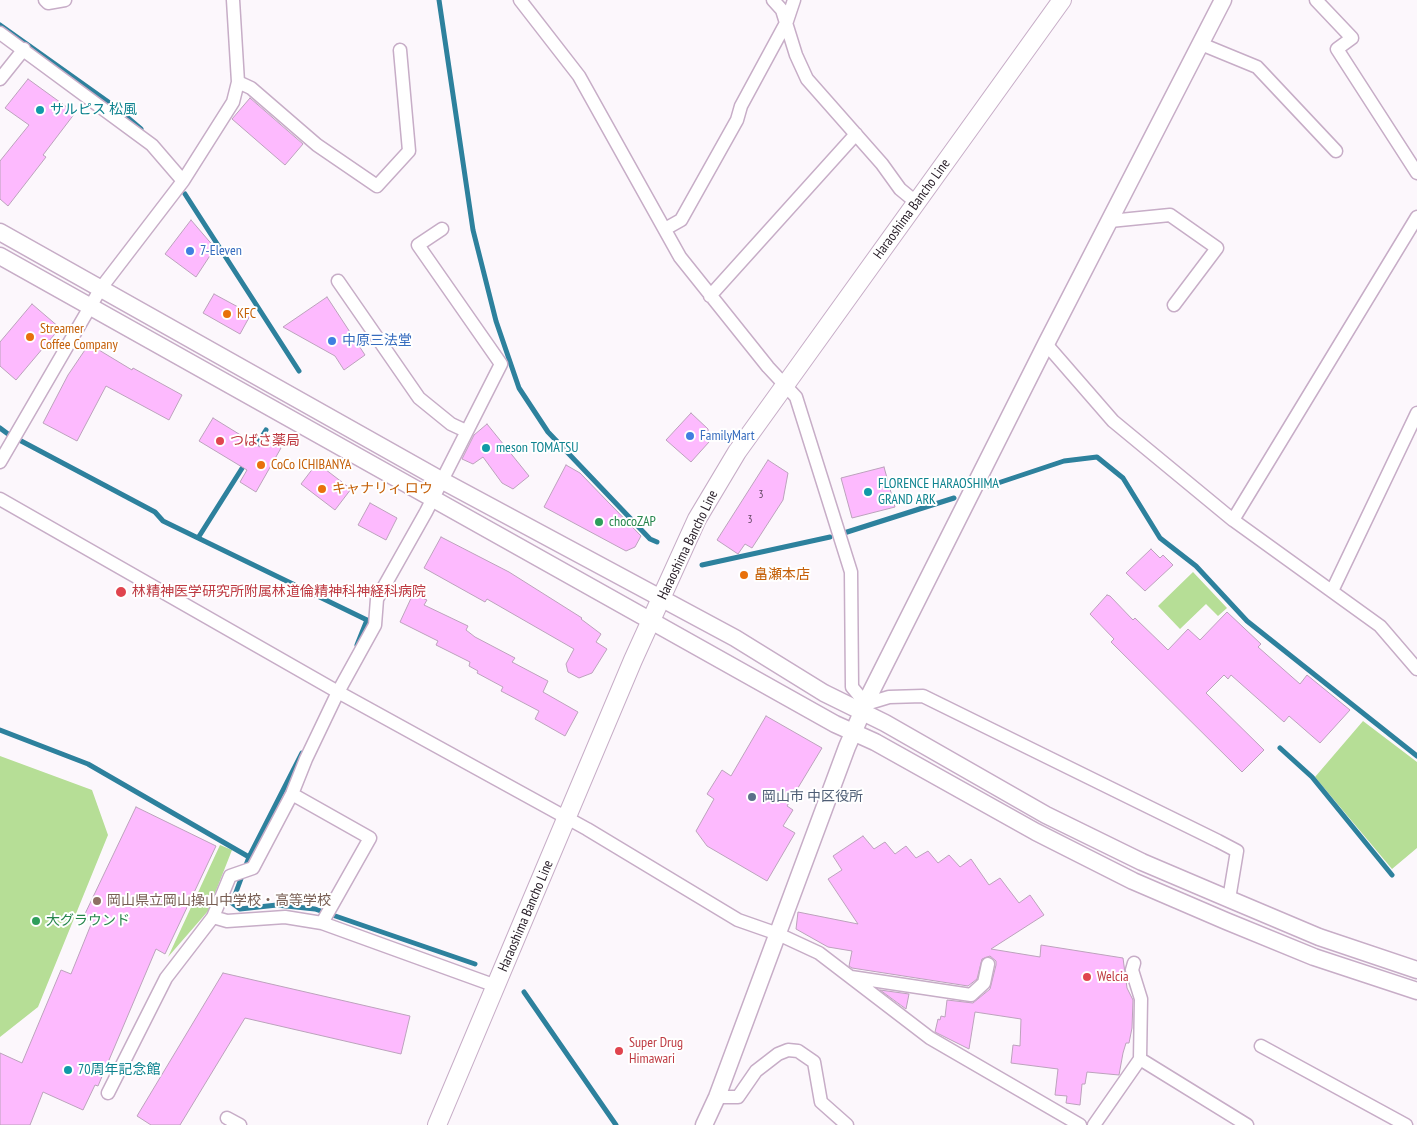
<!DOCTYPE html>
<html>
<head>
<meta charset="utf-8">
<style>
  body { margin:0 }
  canvas { display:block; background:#fcf7fc }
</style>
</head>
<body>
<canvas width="1417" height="1125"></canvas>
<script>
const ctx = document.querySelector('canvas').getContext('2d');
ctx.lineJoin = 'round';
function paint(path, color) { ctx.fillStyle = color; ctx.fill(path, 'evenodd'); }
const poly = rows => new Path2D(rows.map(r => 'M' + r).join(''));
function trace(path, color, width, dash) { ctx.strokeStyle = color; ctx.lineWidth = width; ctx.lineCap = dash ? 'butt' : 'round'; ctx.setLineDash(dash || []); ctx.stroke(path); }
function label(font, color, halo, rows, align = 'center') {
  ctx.font = font + ' "PT Sans Narrow","Noto Sans JP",sans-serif'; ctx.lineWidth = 4; ctx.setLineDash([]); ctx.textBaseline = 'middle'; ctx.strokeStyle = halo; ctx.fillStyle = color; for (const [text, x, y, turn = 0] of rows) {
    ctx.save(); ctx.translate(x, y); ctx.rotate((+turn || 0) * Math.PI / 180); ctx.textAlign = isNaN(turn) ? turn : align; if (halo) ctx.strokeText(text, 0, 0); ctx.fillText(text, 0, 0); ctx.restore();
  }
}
paint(poly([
  [1193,572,1227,608,1218,616,1206,604,1180,629,1158,606],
  [1363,721,1417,762,1417,848,1392,869,1315,777],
  [0,756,92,790,108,835,38,1007,0,1037],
  [220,845,232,850,208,911,168,957]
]), '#b6de96');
trace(poly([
  [439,0,473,230,496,321,519,388,548,432,650,539,657,542],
  [0,25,114,106,141,129],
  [185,194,299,371],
  [0,428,8,434,155,512,163,521,367,620,357,645],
  [253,451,266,430],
  [989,486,1064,461,1097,457,1123,478,1160,538,1196,566,1247,621,1417,756],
  [844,533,954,498],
  [198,538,246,462],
  [702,565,830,537],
  [0,730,88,764,249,857],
  [1280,748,1312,777,1392,875],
  [302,753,249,857,232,903,240,909,277,905,315,909,475,964],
  [524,992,616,1125]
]), '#2d819d', 5);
const building = poly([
  [28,79,75,113,43,155,46,157,8,206,0,199,0,161,29,125,5,108,28,79],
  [250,98,303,144,285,165,232,119,250,98],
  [191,220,215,248,196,277,165,254,191,220],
  [214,294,251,314,240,334,203,313,214,294],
  [327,297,365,355,344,370,335,356,283,327,327,297],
  [32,304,60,328,16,380,0,366,0,342,32,304],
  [89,344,132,370,133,368,182,395,169,420,106,386,77,441,43,423,68,375,89,344],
  [691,413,708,429,709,442,691,462,666,440,691,413],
  [213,418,260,447,265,438,281,448,256,492,240,482,247,470,199,441,213,418],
  [487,424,529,476,513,489,502,483,483,457,473,464,462,459,474,435,487,424],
  [768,460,788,473,783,500,752,548,745,544,738,554,717,540,768,460],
  [317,463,351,489,335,510,301,484,317,463],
  [566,465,580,473,641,536,635,547,626,551,544,507,566,465],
  [884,467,895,507,852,518,841,478,884,467],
  [370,503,397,518,386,540,358,525,370,503],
  [441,537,509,572,582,618,581,619,601,634,596,642,607,649,592,673,579,678,568,672,566,664,574,649,487,599,485,602,424,568,441,537],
  [1151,549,1160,558,1163,555,1173,565,1145,591,1126,573,1151,549],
  [413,594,427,600,424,605,468,626,466,630,475,637,515,658,512,662,548,681,543,692,578,712,565,736,535,719,539,711,501,691,503,687,477,673,478,671,469,666,470,662,436,645,438,641,400,622,413,594],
  [1107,595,1110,596,1133,620,1135,618,1168,650,1188,629,1200,640,1227,612,1261,644,1258,647,1300,684,1307,675,1350,710,1320,743,1289,716,1284,722,1231,675,1228,679,1224,675,1206,693,1264,750,1242,772,1111,642,1114,639,1090,614,1107,595],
  [766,716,822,748,787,806,793,810,783,826,795,833,767,881,707,846,696,831,714,799,707,794,722,770,731,776,766,716],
  [136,807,216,846,165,954,156,949,98,1086,95,1085,83,1110,43,1092,30,1125,0,1125,0,1053,22,1063,61,970,71,974,92,922,83,918,136,807],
  [863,836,874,849,885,842,895,854,906,846,916,858,928,851,938,863,949,855,960,867,971,859,989,885,1000,878,1019,903,1030,895,1044,915,991,949,1040,957,1041,945,1123,958,1127,988,1133,1000,1132,1028,1129,1043,1126,1043,1123,1053,1119,1075,1087,1072,1085,1084,1082,1084,1080,1105,1066,1103,1067,1096,1055,1095,1058,1069,1011,1063,1013,1045,1020,1046,1021,1019,975,1012,969,1049,935,1032,938,1019,940,1020,941,1016,945,1017,947,1000,973,1003,990,989,996,965,996,961,990,956,982,959,977,979,968,986,852,968,849,966,852,951,828,947,796,929,798,912,858,924,828,879,842,870,833,856,863,836],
  [223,973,410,1016,401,1054,245,1018,180,1125,151,1125,137,1116,223,973],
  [880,990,909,994,906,1009,880,990]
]);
paint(building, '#fdbafe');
trace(building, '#bca2bc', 1);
const minor = poly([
  [45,0,48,3,65,0],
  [520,0,579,76,680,257,768,367,796,397,851,572,852,687,866,704,889,697,923,696,1218,841,1237,851,1229,899],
  [773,0,782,10,796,55,807,79,882,164,900,189,917,203],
  [1316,0,1352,38,1337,49,1417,173],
  [0,33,152,145,183,181],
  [1201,44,1257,67,1336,151],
  [0,79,24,49],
  [238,82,251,88,317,145,377,186,409,151,400,50],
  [1110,221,1170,215,1217,248,1174,305],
  [665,229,681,220,737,120,741,106,787,21,794,0],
  [338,281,419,398,451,424,466,431],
  [710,296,856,134],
  [1046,344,1113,421,1233,520,1380,626,1417,669],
  [0,462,101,288,183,181,233,102,238,82,233,0],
  [0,499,338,692,587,829,738,920,778,934,819,953,930,1038,1080,1125],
  [1233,520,1417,217],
  [1332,591,1417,413],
  [292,794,370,838,322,923],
  [213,917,227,921,285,917,322,923,496,986],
  [851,977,971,995,984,983,988,964],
  [1261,1046,1406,1125],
  [1140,1059,1247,1125],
  [108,1093,166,978,213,917,230,876,253,868,292,794,306,759,338,692,375,625,377,599,426,512,501,364,418,245,442,229],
  [717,1097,738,1097,756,1071,778,1054,788,1050,798,1051,814,1062,821,1102,847,1125],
  [227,1118,240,1125],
  [1094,1125,1140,1059,1141,999,1132,970,1134,963]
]);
const tertiary = poly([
  [0,232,441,480,735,638,824,693,885,723,1046,815,1142,862,1229,899,1319,937,1417,970],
  [0,256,835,724,875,742,1036,832,1133,881,1226,921,1314,957,1417,991],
  [704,1125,717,1097,847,747,869,696,1046,344,1223,0]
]);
const secondary = poly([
  [437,1125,633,660,697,519,737,452,1062,0]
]);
trace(minor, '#c7adc7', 15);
trace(tertiary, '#c7adc7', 19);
trace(secondary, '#c7adc7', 20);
trace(minor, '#fff', 12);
trace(tertiary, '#fff', 16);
trace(secondary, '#fff', 18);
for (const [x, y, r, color] of [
  [40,110,5,"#0f9aa8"],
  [190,251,5,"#3f7fe0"],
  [227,314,5,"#e8710a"],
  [30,337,5,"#e8710a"],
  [332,341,5,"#3f7fe0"],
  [690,436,5,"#3f7fe0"],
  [220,441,5,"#e0444e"],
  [486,448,5,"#0f9aa8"],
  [261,465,5,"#e8710a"],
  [322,489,5,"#e8710a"],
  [868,492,5,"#0f9aa8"],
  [599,522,5,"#2e9e5b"],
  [744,575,5,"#e8710a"],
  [121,592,6,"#e0444e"],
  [752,797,5,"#5c6f8a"],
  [97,901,5,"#8d6e63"],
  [36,921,5,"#2e9e5b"],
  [1087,977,5,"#e0444e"],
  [619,1051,5,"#e0444e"],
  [68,1070,5,"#0f9aa8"]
]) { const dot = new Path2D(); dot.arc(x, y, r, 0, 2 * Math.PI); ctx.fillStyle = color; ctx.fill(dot); trace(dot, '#fff', 2); }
label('11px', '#5b435b', null, [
  ["3",761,495],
  ["3",750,520]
]);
label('14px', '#0d838f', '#fff', [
  ["サルピス 松風",50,110],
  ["meson TOMATSU",496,448],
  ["FLORENCE HARAOSHIMA",878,484],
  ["GRAND ARK",878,500],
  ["70周年記念館",78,1070]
], 'left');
label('14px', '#251b25', '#fff', [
  ["Haraoshima Bancho Line",912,209,-54],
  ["Haraoshima Bancho Line",688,545,-64],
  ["Haraoshima Bancho Line",526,916,-67]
]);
label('14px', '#366cbe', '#fff', [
  ["7-Eleven",200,251],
  ["中原三法堂",342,341],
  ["FamilyMart",700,436]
], 'left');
label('14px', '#c56008', '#fff', [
  ["KFC",237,314],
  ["Streamer",40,329],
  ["Coffee Company",40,345],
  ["CoCo ICHIBANYA",271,465],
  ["キャナリィ ロウ",332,489],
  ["畠瀬本店",754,575]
], 'left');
label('14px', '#be3a42', '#fff', [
  ["つばさ薬局",230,441],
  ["林精神医学研究所附属林道倫精神科神経科病院",132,592],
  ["Welcia",1097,977],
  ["Super Drug",629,1043],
  ["Himawari",629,1059]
], 'left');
label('14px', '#27864d', '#fff', [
  ["chocoZAP",609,522],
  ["大グラウンド",46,921]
], 'left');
label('14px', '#4e5e75', '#fff', [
  ["岡山市 中区役所",762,797]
], 'left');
label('14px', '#785e54', '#fff', [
  ["岡山県立岡山操山中学校・高等学校",107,901]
], 'left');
</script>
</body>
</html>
